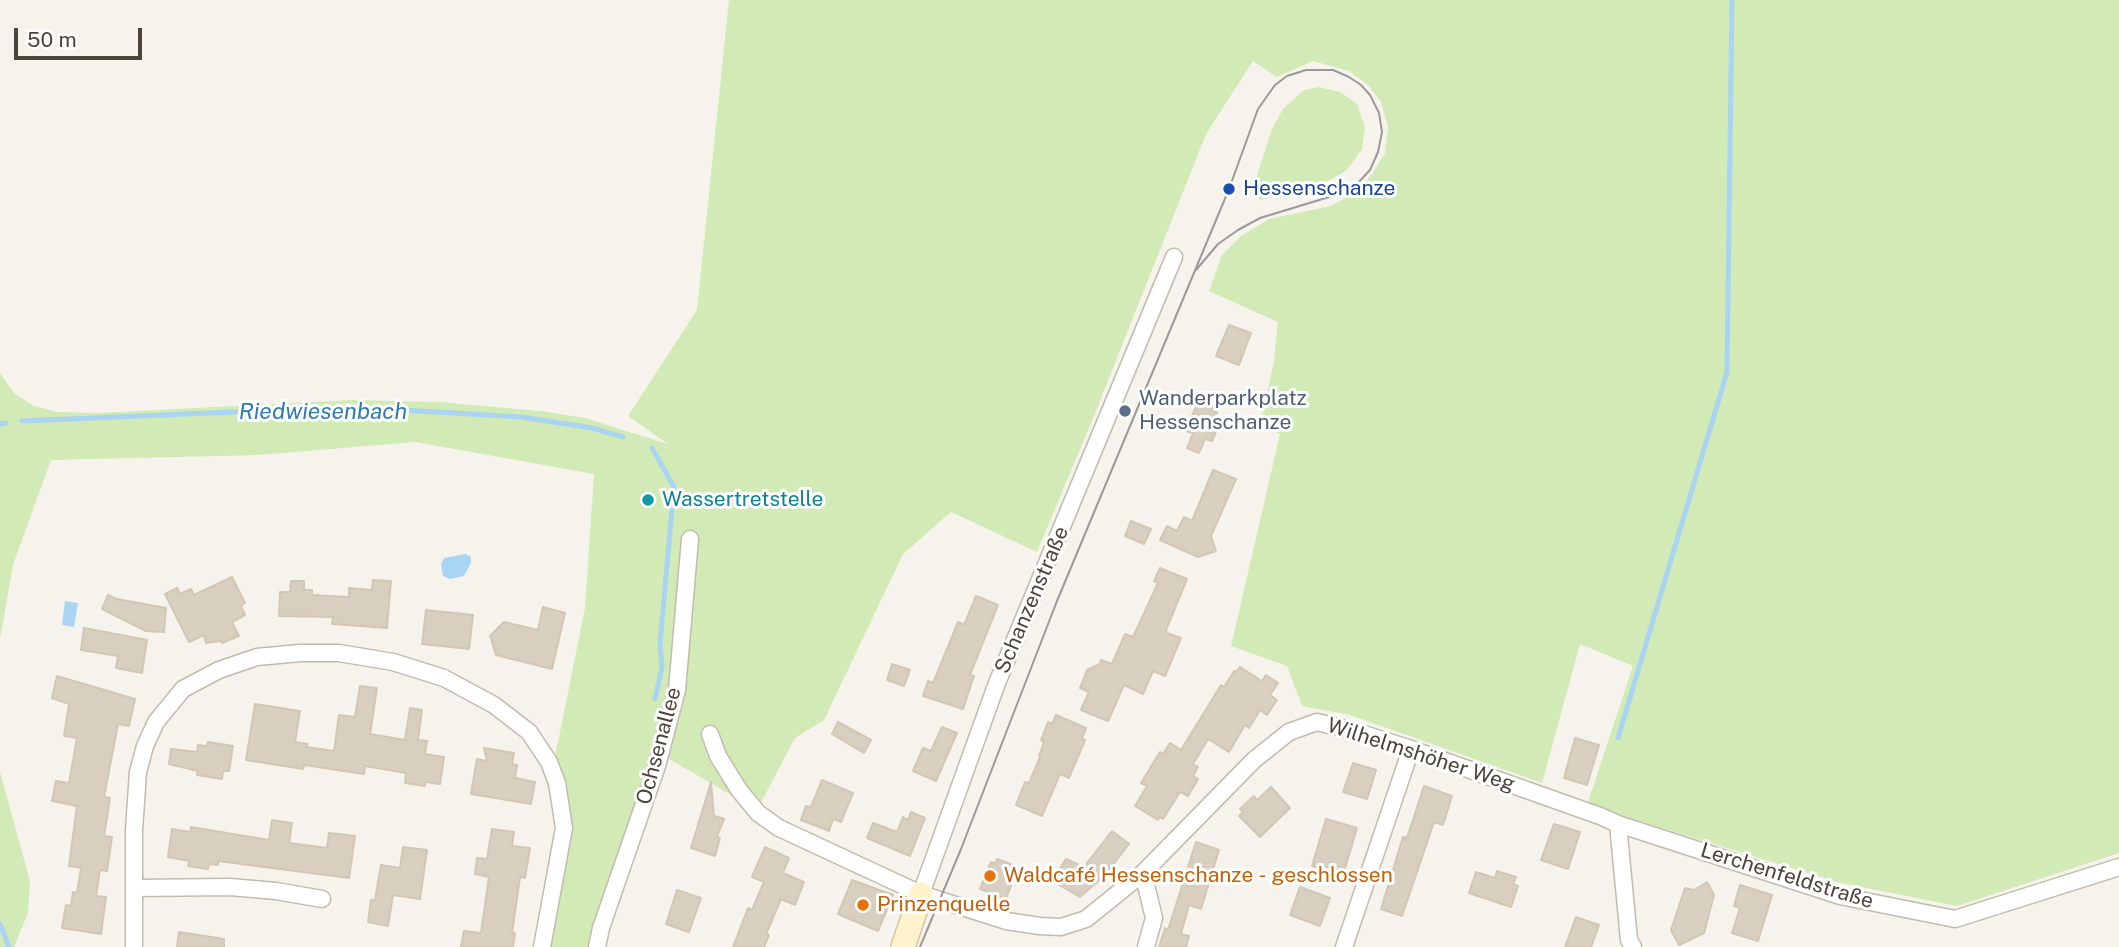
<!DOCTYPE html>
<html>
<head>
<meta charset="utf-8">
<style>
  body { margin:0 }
  #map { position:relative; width:2119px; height:947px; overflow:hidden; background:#f6f3ec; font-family:"Public Sans",sans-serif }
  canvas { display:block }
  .scale { position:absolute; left:14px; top:28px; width:128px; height:32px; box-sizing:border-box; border:4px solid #4b4439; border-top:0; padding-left:9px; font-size:21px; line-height:24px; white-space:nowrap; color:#4b4439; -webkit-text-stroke:5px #fff; paint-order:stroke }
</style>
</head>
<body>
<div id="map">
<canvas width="2119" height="947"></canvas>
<div class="scale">50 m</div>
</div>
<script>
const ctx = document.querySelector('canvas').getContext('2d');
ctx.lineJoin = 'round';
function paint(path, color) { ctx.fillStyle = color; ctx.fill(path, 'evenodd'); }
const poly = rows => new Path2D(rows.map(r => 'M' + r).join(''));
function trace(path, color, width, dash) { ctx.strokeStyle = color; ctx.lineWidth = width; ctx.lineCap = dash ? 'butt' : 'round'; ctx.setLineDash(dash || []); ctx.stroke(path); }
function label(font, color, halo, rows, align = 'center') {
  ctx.font = font + ' "Public Sans",sans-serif'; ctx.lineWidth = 6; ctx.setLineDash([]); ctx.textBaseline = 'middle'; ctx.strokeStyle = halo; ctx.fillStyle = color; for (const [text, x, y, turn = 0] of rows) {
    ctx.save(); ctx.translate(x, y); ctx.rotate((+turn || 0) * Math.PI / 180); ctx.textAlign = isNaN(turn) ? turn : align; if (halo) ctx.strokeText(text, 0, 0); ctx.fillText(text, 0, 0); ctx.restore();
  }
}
paint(poly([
  [729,0,2119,0,2119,853,1957,906,1837,882,1587,805,1633,666,1580,644,1542,783,1350,715,1302,706,1287,666,1231,646,1280,434,1260,426,1274,361,1278,322,1209,291,1222,255,1241,236,1269,219,1331,206,1359,190,1372,174,1385,153,1388,127,1381,102,1368,85,1349,71,1313,61,1277,77,1253,61,1206,134,1094,416,1037,552,951,512,903,554,824,720,795,738,757,810,657,752,592,947,547,947,562,872,554,762,585,608,594,474,415,442,259,455,51,460,13,565,0,639,0,373,14,393,34,406,57,412,99,413,351,400,440,402,540,411,585,418,668,444,628,416,697,310],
  [1319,87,1340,92,1357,104,1365,127,1362,149,1346,171,1316,187,1260,200,1252,191,1272,129,1283,109,1304,90],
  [0,772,30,881,28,913,14,947,0,947]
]), '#d2eab5');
paint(poly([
  [466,554,471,557,471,563,464,576,450,579,443,576,441,565,444,558],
  [65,601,78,603,74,627,62,625]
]), '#a9d4f2');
trace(poly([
  [22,421,351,407,522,417,592,428,623,437],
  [0,424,6,423],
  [652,448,674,487,660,644,662,667,655,699],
  [1618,738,1727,372,1732,0],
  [0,924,9,947]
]), '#a9d4f2', 5);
const building = poly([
  [1229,325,1251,333,1239,365,1216,356,1229,325],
  [1201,394,1216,400,1212,410,1217,412,1215,416,1221,419,1212,441,1205,439,1199,453,1187,448,1193,433,1186,431,1201,394],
  [1213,470,1236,479,1211,536,1216,551,1198,557,1160,540,1167,526,1177,531,1184,517,1192,521,1213,470],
  [1131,521,1151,529,1144,544,1125,536,1131,521],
  [1160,568,1187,579,1166,630,1167,633,1181,638,1165,676,1153,671,1143,694,1124,685,1108,721,1081,710,1089,692,1080,688,1087,670,1100,664,1101,660,1112,664,1125,634,1133,637,1158,583,1154,581,1160,568],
  [232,577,245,603,241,606,245,615,232,622,239,636,222,643,221,641,206,643,204,635,189,642,165,594,177,588,180,594,191,589,194,595,232,577],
  [373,580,391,581,387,628,332,624,333,617,279,616,280,592,290,592,291,581,304,581,304,590,312,590,312,595,349,597,349,588,372,590,373,580],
  [108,595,117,599,166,608,164,632,146,631,102,609,108,595],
  [976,596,998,605,970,675,974,676,963,709,923,696,928,681,933,683,958,622,964,625,976,596],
  [543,607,565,613,552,669,496,655,490,636,504,622,538,630,543,607],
  [426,610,473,615,469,649,422,644,426,610],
  [84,628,147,640,142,673,116,668,118,656,81,650,84,628],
  [892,664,910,670,904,686,887,680,892,664],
  [1240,667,1262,681,1266,675,1278,683,1270,695,1277,700,1267,715,1260,710,1249,728,1245,725,1229,752,1208,739,1193,764,1198,767,1193,776,1198,779,1188,796,1180,792,1163,819,1160,817,1158,820,1135,806,1147,786,1141,783,1160,752,1163,754,1170,743,1181,750,1221,685,1224,687,1234,671,1236,672,1240,667],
  [57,676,135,699,129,726,118,724,104,797,110,798,104,836,112,837,107,871,100,870,96,896,106,897,101,934,62,928,66,905,71,906,73,892,77,893,81,868,69,866,77,806,52,801,56,781,69,783,77,738,64,736,69,704,52,698,57,676],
  [360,686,377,688,370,734,405,740,410,708,422,710,418,740,427,741,425,754,444,757,440,784,426,782,425,786,405,783,406,773,365,766,364,774,304,765,303,769,246,760,255,704,300,711,295,742,307,744,307,747,334,751,339,715,355,717,360,686],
  [1056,715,1086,728,1082,739,1085,740,1069,778,1060,774,1042,816,1016,805,1025,782,1029,783,1040,757,1039,756,1044,742,1041,740,1048,722,1052,724,1056,715],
  [838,722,871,740,864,753,832,734,838,722],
  [942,727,957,733,936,781,913,771,923,748,931,751,942,727],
  [1575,738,1599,745,1587,785,1564,778,1575,738],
  [208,742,233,746,229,771,223,771,222,779,197,775,198,771,169,764,171,749,197,752,198,745,207,746,208,742],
  [484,748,514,753,512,764,517,765,515,778,535,782,531,804,471,794,477,759,487,761,484,748],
  [1353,763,1376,770,1367,799,1343,792,1353,763],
  [822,780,853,793,841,822,833,819,829,831,801,820,806,806,811,807,822,780],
  [711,782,714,816,724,819,717,837,720,838,715,856,691,848,711,782],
  [1424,786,1452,796,1443,825,1434,822,1402,916,1381,909,1403,837,1407,838,1424,786],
  [1271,787,1290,808,1260,837,1239,816,1243,812,1240,809,1254,796,1257,800,1271,787],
  [911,812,925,818,910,856,867,838,873,823,897,832,903,817,908,820,911,812],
  [1326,819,1357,828,1343,875,1312,866,1326,819],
  [272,820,292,823,289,843,327,848,329,833,355,836,349,878,218,861,218,865,209,864,208,869,188,866,189,861,168,857,172,829,190,832,191,827,269,840,272,820],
  [1554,824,1580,832,1568,869,1541,860,1554,824],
  [492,829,514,832,512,846,530,848,525,878,520,877,512,933,515,933,513,947,461,947,464,931,481,933,489,877,475,874,477,858,487,859,492,829],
  [1112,831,1129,844,1106,874,1080,897,1052,881,1066,859,1084,867,1112,831],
  [1196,842,1219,850,1201,909,1189,905,1181,934,1189,936,1186,947,1159,947,1165,928,1168,930,1196,842],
  [403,847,427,850,420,899,393,895,388,926,368,922,371,900,375,900,381,865,400,868,403,847],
  [765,847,789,858,783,873,804,882,795,905,781,899,766,934,769,935,764,947,733,947,748,908,752,910,764,882,752,877,765,847],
  [997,859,1018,867,1006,899,980,889,991,862,995,864,997,859],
  [1497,871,1516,877,1513,884,1518,886,1511,907,1469,893,1476,872,1495,878,1497,871],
  [852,880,893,895,878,931,838,914,852,880],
  [1707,882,1714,895,1704,933,1679,945,1671,930,1685,888,1694,890,1707,882],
  [1740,885,1772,895,1758,941,1732,933,1740,908,1734,906,1740,885],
  [1300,887,1330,898,1320,926,1290,915,1300,887],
  [677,890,701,898,689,932,666,924,677,890],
  [1576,917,1599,925,1591,947,1565,947,1576,917],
  [179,932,224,939,224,947,177,947,179,932]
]);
paint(building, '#d8cfc1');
trace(building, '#d3c7b4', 2);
const street = poly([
  [710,734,718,756,739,790,758,813,779,828,921,894,1006,921,1040,926,1061,927,1086,919,1143,873,1254,760,1289,732,1317,722,1354,731,1411,749,1600,816,1618,824,1840,896,1955,919,2119,867],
  [1618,824,1629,940,1633,947],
  [1143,873,1154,918,1146,947],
  [135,888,230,887,276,891,322,899],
  [921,894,997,683,1174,257],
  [134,947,134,830,138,772,145,746,156,722,183,689,219,670,257,657,300,653,339,653,393,662,444,678,494,705,529,732,549,762,557,783,564,828,542,947],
  [597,947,601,928,657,766,677,690,690,539],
  [1344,947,1411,749]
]);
const secondary = poly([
  [903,947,921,894]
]);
trace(street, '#c2bbae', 19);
trace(secondary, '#d6c79b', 26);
trace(street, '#fff', 16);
trace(secondary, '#fff3cd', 23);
trace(poly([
  [920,947,961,849,1057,601,1229,189,1258,109,1275,85,1287,76,1306,70,1333,70,1349,77,1361,85,1370,95,1379,113,1382,132,1378,152,1370,170,1356,185,1339,194,1260,218,1238,230,1218,244,1196,270]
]), '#9a9a9a', 2);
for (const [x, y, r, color] of [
  [1229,189,7,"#1a4fb4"],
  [1125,411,7,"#5c6f8a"],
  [648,500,7,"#0f9aa8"],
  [990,876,7,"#e8710a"],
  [863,905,7,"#e8710a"]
]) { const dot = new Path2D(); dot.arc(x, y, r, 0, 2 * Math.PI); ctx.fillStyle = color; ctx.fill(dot); trace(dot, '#fff', 2.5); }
label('21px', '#164399', '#fff', [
  ["Hessenschanze",1243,189]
], 'left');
label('21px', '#4e5e75', '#fff', [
  ["Wanderparkplatz",1139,399],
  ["Hessenschanze",1139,423]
], 'left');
label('21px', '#0d838f', '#fff', [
  ["Wassertretstelle",662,500]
], 'left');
label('21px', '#4b4439', '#fff', [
  ["Schanzenstraße",1032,600,-67],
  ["Ochsenallee",659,746,-75],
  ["Wilhelmshöher Weg",1421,755,18],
  ["Lerchenfeldstraße",1787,876,17]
]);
label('21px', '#c56008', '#fff', [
  ["Waldcafé Hessenschanze - geschlossen",1004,876],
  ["Prinzenquelle",877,905]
], 'left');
label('italic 23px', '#2e7ab2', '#fff', [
  ["Riedwiesenbach",323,412]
]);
</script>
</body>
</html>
